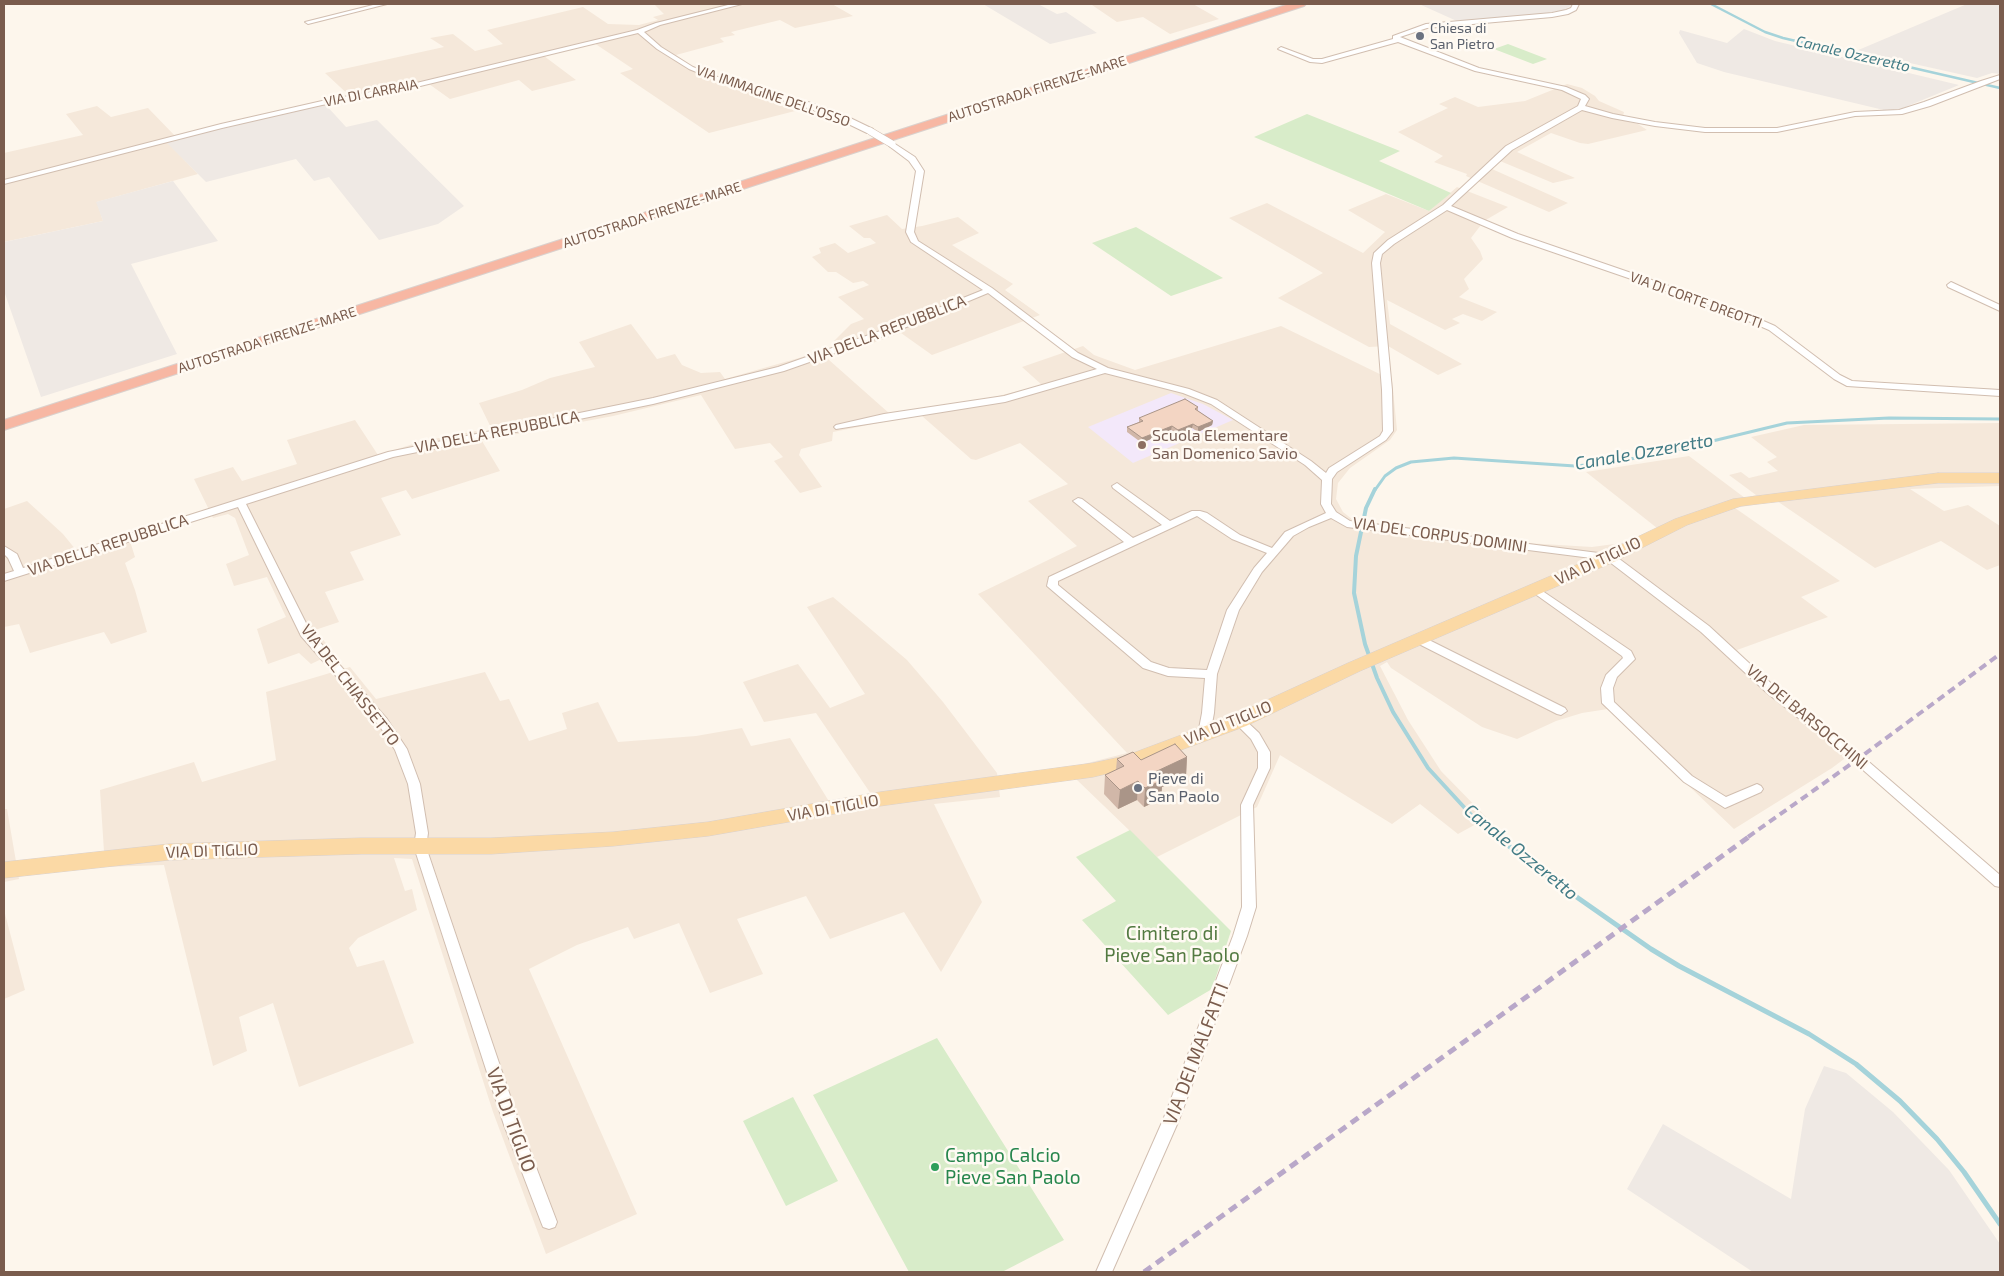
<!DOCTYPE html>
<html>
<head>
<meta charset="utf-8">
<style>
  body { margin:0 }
  #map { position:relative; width:2004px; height:1276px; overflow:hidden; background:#fdf6ec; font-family:"Exo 2",sans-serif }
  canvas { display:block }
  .frame { position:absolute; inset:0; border:5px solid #7a5c4d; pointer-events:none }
</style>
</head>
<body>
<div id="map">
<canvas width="2004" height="1276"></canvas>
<div class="frame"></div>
</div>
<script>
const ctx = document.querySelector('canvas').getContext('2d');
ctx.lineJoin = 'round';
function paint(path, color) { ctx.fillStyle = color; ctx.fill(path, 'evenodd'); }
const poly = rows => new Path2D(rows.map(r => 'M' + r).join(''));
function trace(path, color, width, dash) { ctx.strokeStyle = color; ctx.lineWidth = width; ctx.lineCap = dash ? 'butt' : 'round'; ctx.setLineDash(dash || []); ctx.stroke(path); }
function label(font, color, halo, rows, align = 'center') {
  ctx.font = font + ' "Exo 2",sans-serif'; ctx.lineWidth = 5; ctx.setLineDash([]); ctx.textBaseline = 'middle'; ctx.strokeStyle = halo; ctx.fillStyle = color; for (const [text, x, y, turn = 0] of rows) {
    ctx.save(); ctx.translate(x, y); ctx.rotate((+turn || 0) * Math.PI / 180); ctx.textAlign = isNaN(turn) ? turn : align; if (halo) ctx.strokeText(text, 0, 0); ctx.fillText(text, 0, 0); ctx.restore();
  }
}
paint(poly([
  [654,4,832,4,853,16,795,28,780,20,731,32,735,35,720,38,724,42,676,55,690,65,735,83,735,86,795,111,709,133,620,73,633,69,594,43,544,56,576,80,532,91,519,80,450,99,429,84,405,91,353,99,325,73,444,47,430,38,453,34,475,51,503,44,487,30,583,7,608,24,639,25,658,20,653,17,664,14],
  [1097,4,1193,4,1219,19,1170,34,1143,17,1117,22,1092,5],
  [1567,84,1582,88,1595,96,1599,101,1624,112,1622,120,1638,124,1647,130,1588,144,1580,143,1551,133,1517,152,1575,178,1553,183,1500,161,1492,169,1568,203,1549,212,1466,176,1467,174,1434,162,1443,156,1398,132,1448,108,1439,104,1455,97,1478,107,1525,101],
  [97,106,111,117,148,108,178,139,167,142,198,174,97,202,103,221,4,242,4,153,83,135,66,114],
  [1457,187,1508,207,1484,221,1471,238,1480,251,1483,259,1464,279,1469,289,1459,297,1497,312,1482,321,1463,314,1452,319,1460,323,1445,330,1387,300,1390,324,1462,364,1438,375,1388,346,1369,347,1278,298,1323,273,1229,218,1267,203,1363,253,1385,232,1348,210,1386,194,1429,211],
  [887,215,902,229,922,226,958,217,979,233,952,245,1013,284,1005,290,1040,315,932,355,901,333,847,352,834,341,851,324,864,319,838,297,869,285,863,281,853,283,836,272,828,272,812,257,821,253,819,248,835,243,848,253,876,243,870,238,864,238,849,226],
  [631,324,657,359,675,354,682,365,701,373,720,372,725,379,820,352,890,414,893,420,833,432,832,441,801,449,799,455,822,487,800,493,774,461,783,457,770,443,735,449,701,395,613,416,496,438,479,403,522,390,550,378,595,367,579,342],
  [1281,326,1392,380,1397,430,1390,440,1350,468,1338,483,1336,499,1343,512,1353,520,1526,543,1592,547,1622,543,1657,528,1586,472,1689,456,1745,498,1756,495,1729,475,1741,472,1749,478,1778,471,1767,462,1777,457,1751,437,1804,425,2000,423,2000,486,1910,489,1944,511,1968,505,2000,526,2000,565,1987,570,1941,541,1875,568,1777,501,1735,508,1840,581,1801,597,1828,617,1737,650,1764,679,1856,750,1832,768,1734,829,1608,709,1582,713,1556,721,1517,739,1482,727,1391,668,1387,662,1380,666,1408,720,1441,771,1487,818,1458,834,1420,804,1392,824,1280,755,1257,807,1157,857,1077,780,1072,767,1127,753,978,594,1077,546,1028,501,1068,484,1020,443,976,460,971,459,922,416,918,410,986,399,1042,385,1022,367,1083,346,1094,355,1135,370],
  [355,420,378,455,423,441,476,431,500,471,412,499,406,490,381,498,401,535,350,552,364,580,325,592,339,622,315,630,334,653,311,664,299,653,268,664,257,629,286,617,267,577,234,586,226,564,249,555,235,518,228,514,213,518,194,479,233,467,242,481,297,464,287,440],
  [27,501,63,534,76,550,128,535,135,557,125,563,135,590,147,632,111,644,104,632,30,653,19,624,4,627,4,509],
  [833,597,907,660,943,702,997,773,1000,797,934,804,982,902,941,972,904,912,830,939,806,896,737,919,763,974,710,993,679,923,634,939,628,927,577,945,529,969,637,1214,546,1254,493,1112,412,859,394,858,405,891,412,889,417,910,358,938,349,948,357,967,384,960,414,1043,299,1087,273,1003,239,1017,247,1051,213,1066,164,865,105,867,100,790,194,762,202,782,276,760,266,692,350,667,376,699,485,672,500,701,509,699,529,741,567,729,562,713,598,702,618,742,696,736,742,728,751,746,790,738,830,803,871,794,816,713,764,722,743,682,798,664,830,708,865,694,807,607],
  [4,809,7,809,19,879,4,882],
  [4,910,25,990,4,999]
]), '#f5e8da');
paint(poly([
  [983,4,1038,4,1057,14,1066,12,1097,33,1050,44],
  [1419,4,1571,4,1572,5,1564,10,1540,14,1459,22],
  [1967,4,2000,4,2000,74,1992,73,1977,78,1856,51],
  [1744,29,1775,41,1959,85,1903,108,1888,111,1724,72,1697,63,1679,33,1680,30,1727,43],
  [325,104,346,127,377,120,464,206,438,224,379,240,329,177,314,181,296,159,206,182,166,142],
  [173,181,218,241,131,264,177,354,41,397,4,291,4,242,103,221,96,202],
  [1824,1066,1846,1073,1893,1112,1949,1170,2000,1244,2000,1272,1753,1272,1627,1189,1663,1124,1791,1199,1805,1109]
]), '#efe9e4');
paint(poly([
  [1171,393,1203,404,1233,420,1133,463,1088,427]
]), '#f3e8fa');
paint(poly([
  [1508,44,1547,59,1533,64,1494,49],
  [1307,114,1400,151,1379,161,1451,193,1429,211,1254,137],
  [1136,227,1223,278,1171,296,1092,243],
  [1130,830,1231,931,1212,989,1168,1015,1082,920,1116,901,1076,857],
  [937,1038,1064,1240,1002,1272,909,1272,813,1095],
  [793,1097,838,1181,786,1206,743,1121]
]), '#d8ecc9');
trace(poly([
  [1711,4,1765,32,1783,38,2000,88]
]), '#a5d3da', 2.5);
trace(poly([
  [1375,490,1385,476,1396,468,1411,462,1454,458,1575,466,1608,463,1663,453,1787,423,1889,418,2000,419]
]), '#a5d3da', 3);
trace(poly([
  [1375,489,1366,508,1356,556,1354,593,1365,644,1377,678,1393,712,1428,768,1474,818,1498,837]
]), '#a5d3da', 4);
trace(poly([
  [1496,836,1558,884,1651,949,1679,966,1809,1034,1856,1064,1900,1101,1937,1139,1964,1172,2000,1224]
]), '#a5d3da', 5);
const street = poly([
  [377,4,387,4,308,24,305,22,377,4],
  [732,4,742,4,660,25,644,32,661,47,693,67,725,80,808,102,844,115,873,129,873,133,867,133,838,119,802,106,721,82,689,69,657,49,638,33,408,89,322,105,222,128,4,184,4,180,221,124,322,101,408,85,637,30,656,23,732,4],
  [1573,4,1579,4,1576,10,1568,14,1552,17,1427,28,1400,37,1479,68,1566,87,1585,95,1589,99,1585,106,1613,114,1655,122,1705,128,1777,128,1855,112,1899,110,1924,102,1981,81,2000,75,2000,79,1930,106,1902,114,1855,116,1777,132,1705,132,1655,126,1612,118,1582,110,1512,150,1451,206,1518,234,1736,309,1775,326,1840,375,1852,381,2000,390,2000,396,1847,386,1834,379,1769,330,1730,313,1512,238,1447,210,1394,244,1382,254,1380,263,1392,390,1393,431,1386,440,1337,472,1332,479,1331,504,1336,512,1350,521,1614,555,1709,626,1775,687,1862,756,2000,875,2000,887,1995,886,1854,762,1767,693,1701,632,1607,560,1347,527,1331,518,1309,527,1293,536,1262,572,1239,610,1217,674,1214,713,1210,734,1208,737,1204,738,1200,737,1198,734,1202,713,1205,678,1168,676,1143,668,1047,586,1049,577,1124,542,1073,501,1078,498,1082,499,1133,538,1162,525,1113,488,1112,486,1117,483,1170,521,1192,511,1200,511,1207,513,1240,535,1272,548,1285,532,1326,513,1321,504,1322,480,1305,465,1211,404,1183,393,1105,373,1005,402,836,429,834,427,836,425,884,414,1004,396,1097,369,1072,357,988,293,892,333,784,371,653,404,393,457,246,504,310,631,387,719,407,749,420,784,428,833,426,847,520,1125,557,1222,555,1227,549,1229,543,1227,541,1222,504,1125,414,847,416,833,408,784,395,750,379,725,301,636,238,507,4,581,4,574,14,571,8,558,4,554,4,546,17,554,23,568,388,452,653,398,778,367,886,329,983,290,911,242,906,232,916,171,909,161,889,146,889,142,892,142,915,157,924,171,914,232,918,241,992,288,1078,353,1108,368,1189,389,1217,400,1311,461,1326,473,1329,468,1380,436,1383,431,1382,390,1372,263,1374,253,1388,240,1443,205,1506,146,1578,106,1581,99,1562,90,1475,71,1398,42,1322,63,1310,62,1278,49,1281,47,1313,59,1322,59,1393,39,1393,36,1426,24,1552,13,1566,10,1571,8,1573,4],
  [1197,516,1232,539,1267,553,1254,568,1227,610,1207,670,1169,668,1151,662,1058,585,1058,581,1197,516],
  [1951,282,2000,305,2000,311,1948,287,1947,285,1951,282],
  [1535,586,1631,651,1635,659,1617,677,1613,688,1614,702,1692,776,1726,797,1757,784,1761,786,1763,789,1761,792,1725,808,1684,782,1602,703,1601,688,1606,675,1623,658,1622,656,1531,591,1530,589,1531,587,1535,586],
  [1419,635,1565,708,1567,711,1561,715,1557,714,1415,642,1413,639,1419,635],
  [1239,717,1243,718,1259,733,1270,752,1270,768,1253,805,1256,907,1247,936,1179,1120,1112,1272,1096,1272,1163,1120,1233,936,1242,907,1241,805,1258,768,1258,752,1251,739,1233,721,1239,717]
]);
const primary = poly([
  [1938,473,2000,473,2000,483,1938,483,1741,506,1687,525,1616,561,1360,671,1246,726,1135,767,1093,777,880,806,708,836,613,846,491,854,361,854,169,860,4,878,4,862,169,844,361,838,491,838,613,832,708,822,880,792,1093,763,1125,756,1232,716,1348,663,1604,553,1675,519,1733,499,1938,473]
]);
const highway = poly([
  [1289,4,1306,4,1304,6,4,430,4,420,1289,4]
]);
trace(street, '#d1beb0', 2);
trace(primary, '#dad1cd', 1);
trace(highway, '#dad1cd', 2);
paint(street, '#fff');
paint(primary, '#fbd9a5');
paint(highway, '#f7b7a3');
trace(poly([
  [1748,837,1858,759,2000,654]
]), '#b9a8c9', 4, [8, 5]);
trace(poly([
  [1144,1272,1750,836]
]), '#b9a8c9', 5, [9, 6]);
const streetBridge = poly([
  [870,131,892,144]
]);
trace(streetBridge, '#d1beb0', 8, []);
trace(streetBridge, '#fff', 7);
paint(poly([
  [1198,407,1198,411,1213,421,1212,425,1198,432,1192,428,1178,435,1171,430,1142,443,1127,432,1127,427,1139,422,1139,418],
  [1187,757,1186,776,1162,787,1161,799,1144,807,1137,800,1118,809,1104,794,1105,775,1116,770,1117,759,1141,760]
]), '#d1b7a8');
paint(poly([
  [1213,421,1212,425,1198,432,1198,427],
  [1193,424,1192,428,1178,435,1178,430],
  [1172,426,1171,430,1142,443,1142,438],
  [1187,757,1186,776,1162,787,1161,799,1144,807,1145,788,1155,772],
  [1138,781,1137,800,1118,809,1120,790]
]), '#aa9588');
const building = poly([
  [1185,399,1198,407,1195,409,1213,421,1198,427,1193,424,1178,430,1172,426,1142,438,1127,427,1143,421,1139,418,1185,399],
  [1175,744,1187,757,1155,772,1163,780,1145,788,1138,781,1120,790,1105,775,1124,766,1117,759,1133,752,1141,760,1175,744]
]);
paint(building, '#f3d5c3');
trace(building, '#aa9588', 1);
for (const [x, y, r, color] of [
  [1420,36,5,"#6b7280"],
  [1142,445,5,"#8d6e63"],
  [1138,788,5,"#6b7280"],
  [935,1167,5,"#2e9e5b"]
]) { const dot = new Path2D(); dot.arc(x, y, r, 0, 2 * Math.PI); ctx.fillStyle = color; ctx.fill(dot); trace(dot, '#fffaf3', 2); }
label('14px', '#5b616d', '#fffaf3', [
  ["Chiesa di",1430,28],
  ["San Pietro",1430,44]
], 'left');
label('14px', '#7a5c4d', '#fffaf3', [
  ["AUTOSTRADA FIRENZE-MARE",1037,89,-18],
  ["VIA DI CARRAIA",371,93,-11],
  ["VIA IMMAGINE DELL'OSSO",773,96,19],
  ["AUTOSTRADA FIRENZE-MARE",652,215,-18],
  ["VIA DI CORTE DREOTTI",1696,300,20],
  ["AUTOSTRADA FIRENZE-MARE",267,340,-18]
]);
label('italic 15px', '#437c86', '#fffaf3', [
  ["Canale Ozzeretto",1853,54,13]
]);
label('16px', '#7a5c4d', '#fffaf3', [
  ["VIA DELLA REPUBBLICA",887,330,-21],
  ["VIA DELLA REPUBBLICA",497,432,-11],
  ["VIA DEL CORPUS DOMINI",1440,535,8],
  ["VIA DELLA REPUBBLICA",108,545,-18],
  ["VIA DI TIGLIO",1598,561,-25],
  ["VIA DEL CHIASSETTO",350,685,52],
  ["VIA DEI BARSOCCHINI",1807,717,40],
  ["VIA DI TIGLIO",1228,723,-22],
  ["VIA DI TIGLIO",833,808,-10],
  ["VIA DI TIGLIO",212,851,-2]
]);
label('16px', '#785e54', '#fffaf3', [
  ["Scuola Elementare",1152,436],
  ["San Domenico Savio",1152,454]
], 'left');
label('16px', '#5b616d', '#fffaf3', [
  ["Pieve di",1148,779],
  ["San Paolo",1148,797]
], 'left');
label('italic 18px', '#437c86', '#fffaf3', [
  ["Canale Ozzeretto",1644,452,-10],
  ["Canale Ozzeretto",1521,852,39]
]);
label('19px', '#537a41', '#fffaf3', [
  ["Cimitero di",1172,934],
  ["Pieve San Paolo",1172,956]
]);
label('19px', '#7a5c4d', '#fffaf3', [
  ["VIA DEI MALFATTI",1196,1054,-69],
  ["VIA DI TIGLIO",511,1120,70]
]);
label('19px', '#27864d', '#fffaf3', [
  ["Campo Calcio",945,1156],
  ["Pieve San Paolo",945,1178]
], 'left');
</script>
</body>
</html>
